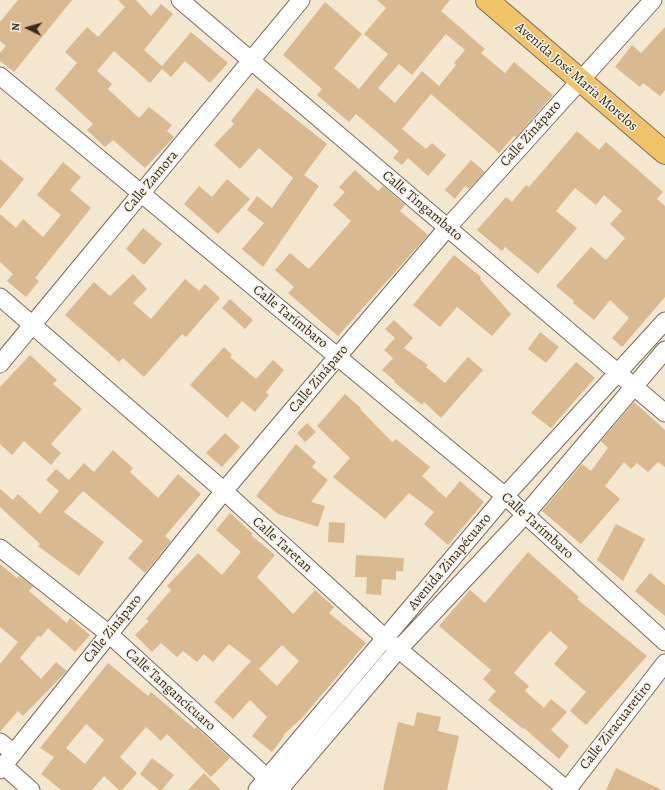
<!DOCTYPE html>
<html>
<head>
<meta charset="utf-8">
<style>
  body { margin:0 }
  #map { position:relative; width:665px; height:790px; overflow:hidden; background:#f3e7d0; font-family:Alegreya,serif }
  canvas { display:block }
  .north { position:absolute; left:8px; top:8px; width:40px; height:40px; -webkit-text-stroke:3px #f7f3e8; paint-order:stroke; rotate:275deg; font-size:11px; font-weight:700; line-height:16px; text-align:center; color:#3b2a1e }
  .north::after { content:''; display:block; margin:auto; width:14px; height:18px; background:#3b2a1e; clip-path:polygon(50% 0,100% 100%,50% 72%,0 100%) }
</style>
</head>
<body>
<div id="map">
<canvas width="665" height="790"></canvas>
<div class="north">N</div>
</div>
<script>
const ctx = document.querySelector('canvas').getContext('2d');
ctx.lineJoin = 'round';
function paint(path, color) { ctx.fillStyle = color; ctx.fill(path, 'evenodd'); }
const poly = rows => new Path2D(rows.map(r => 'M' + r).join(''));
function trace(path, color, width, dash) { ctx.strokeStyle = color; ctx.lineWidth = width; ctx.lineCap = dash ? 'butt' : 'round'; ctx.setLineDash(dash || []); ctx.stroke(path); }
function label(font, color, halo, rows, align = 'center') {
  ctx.font = font + ' Alegreya,serif'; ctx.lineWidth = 3; ctx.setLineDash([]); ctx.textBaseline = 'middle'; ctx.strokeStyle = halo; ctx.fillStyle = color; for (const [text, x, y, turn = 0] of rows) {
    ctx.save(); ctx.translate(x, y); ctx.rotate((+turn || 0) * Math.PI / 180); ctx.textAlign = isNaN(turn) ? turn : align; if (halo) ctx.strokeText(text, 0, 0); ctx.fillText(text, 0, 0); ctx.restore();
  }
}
paint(poly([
  [18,0,72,0,14,72,0,61,0,53,6,46,0,41,0,22],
  [118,0,136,0,151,16,161,4,173,14,144,50,162,66,191,32,228,63,210,83,185,61,171,77,162,69,150,83,114,51,97,71,112,84,108,89,139,118,149,107,172,125,167,131,174,137,145,168,113,140,105,147,87,130,93,124,55,89,77,63,65,52,87,27,98,37,125,7],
  [377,0,450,0,441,11,485,49,481,53,505,73,514,62,553,95,516,137,514,136,499,153,431,94,402,129,426,149,432,143,446,155,428,176,408,158,402,165,393,158,399,151,356,114,349,122,317,95,322,89,283,55,325,2,362,34,334,68,359,89,388,54,364,34,386,8],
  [446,34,465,50,454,63,456,65,439,86,422,71,395,103,378,88,399,64,412,75],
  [665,27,665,90,660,96,643,83,640,87,615,67,632,45,641,53],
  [257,88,327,144,304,175,319,186,263,267,242,249,264,223,247,210,257,196,272,208,293,178,259,148,240,169,214,145,234,124,231,121],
  [577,131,599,150,606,142,663,192,657,199,665,206,665,297,622,347,612,338,629,318,610,300,594,320,573,303,574,301,556,286,591,247,606,260,625,238,610,224,622,211,604,195,596,205,575,188,556,211,577,228,538,274,505,247,502,251,477,230,506,197,512,202,526,185,529,187],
  [0,159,24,179,0,209],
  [471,160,485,172,469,189,465,186,455,199,445,190],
  [63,162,81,177,70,190,91,208,35,278,39,281,26,297,7,281,13,274,0,262,0,214,16,228,23,219,43,237,61,215,37,195],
  [355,170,378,191,383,186,405,205,400,211,428,235,338,336,288,293,294,287,275,270,290,253,309,269,351,221,333,205,345,192,339,187],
  [227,179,250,199,218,234,184,204,199,186,212,197],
  [143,228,162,244,144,265,126,249],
  [454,255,481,277,480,279,511,314,492,336,457,307,440,327,413,305],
  [133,274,147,289,133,303,151,319,185,279,199,291,205,284,220,298,186,337,182,334,144,377,123,358,119,362,65,315,94,282,110,296],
  [230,299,253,320,245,329,222,308],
  [394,320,413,338,404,348,428,365,426,367,445,383,468,357,483,370,441,418,424,402,422,405,394,382,395,381,382,370,393,358,384,350,395,338,385,329],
  [540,332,559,347,546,363,528,349],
  [224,347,232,355,230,357,256,379,273,360,284,370,266,392,269,395,255,412,242,401,227,418,190,385],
  [30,355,57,380,53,384,82,409,51,444,61,453,51,465,24,441,12,455,0,444,0,387],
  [576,362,595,378,551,428,531,413],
  [345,394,361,408,360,409,392,442,396,439,430,467,422,476,446,498,460,481,484,502,448,545,424,524,434,512,409,493,385,519,333,477,350,458,317,426],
  [634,402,665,430,665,467,658,462,648,472,637,463,631,469,624,462,605,486,620,499,581,544,542,511,582,464,591,471,608,448,601,441],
  [307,423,316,432,305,442,297,433],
  [225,433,240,447,222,467,206,453],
  [296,444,316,462,312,467,328,480,311,502,325,506,318,527,278,514,256,496],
  [113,450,133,468,130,472,158,498,178,474,201,494,165,536,171,541,145,573,128,558,143,541,83,491,64,512,104,542,79,576,38,546,40,544,0,507,0,489,13,500,18,494,40,514,59,491,46,480,56,469,69,480,84,463,94,472],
  [230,513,253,534,251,535,275,555,257,577,293,614,315,590,334,607,329,613,366,643,301,719,283,735,284,736,272,752,252,736,267,717,250,700,233,719,214,702,251,661,229,644,213,662,204,654,197,662,183,651,177,657,161,643,152,652,135,635,149,621,146,619,171,590,167,586,198,553,222,575,241,552,216,530],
  [282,645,299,661,277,686,259,669],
  [329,522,345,523,344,543,328,542],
  [616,524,645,539,623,581,597,560],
  [528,552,579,597,577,599,647,656,586,725,570,711,586,692,554,664,568,647,550,631,540,642,514,673,529,686,525,691,544,708,551,699,567,712,551,730,569,746,559,759,524,728,523,729,488,700,496,691,483,679,491,670,439,626,470,590,485,603],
  [356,555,404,558,403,571,396,571,396,580,382,579,381,595,366,594,367,577,355,577],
  [0,564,17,578,19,576,33,586,29,591,67,623,70,618,90,635,75,652,48,628,41,637,38,636,20,658,41,679,56,662,67,671,23,716,18,711,0,732,0,664,18,642,0,627],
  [650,573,665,585,665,616,635,591],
  [108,663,148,696,151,692,195,729,196,727,230,758,211,777,167,734,161,741,146,727,120,757,137,773,122,790,119,790,104,776,92,790,61,790,41,774,54,757,40,748],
  [86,724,104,740,85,764,66,748],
  [417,712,441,717,438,731,459,736,447,790,383,790,398,722,414,726],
  [152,758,174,775,162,790,159,790,140,774],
  [616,768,662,790,606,790],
  [204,773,221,790,188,790]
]), '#d9b990');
const minor = poly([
  [180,0,665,413],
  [0,76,505,496,665,642],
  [0,297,224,491,385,638,567,790],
  [0,364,301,0],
  [0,548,109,634,275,785],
  [0,742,14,753],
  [4,766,31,790],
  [0,770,224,491,338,356,448,227,653,0],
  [257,790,505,496,665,321],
  [279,790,398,650,525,515,665,350],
  [567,790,665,663]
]);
const primary = poly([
  [487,0,665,153]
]);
trace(minor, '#7b6c5c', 19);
trace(primary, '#7b6c5c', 24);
trace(minor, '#fff', 17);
trace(primary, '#f1c369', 22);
label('14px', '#3b2a1e', '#f7f3e8', [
  ["Avenida José María Morelos",576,77,41],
  ["Calle Zináparo",531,134,-48],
  ["Calle Zamora",151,182,-50],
  ["Calle Tingambato",422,206,40],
  ["Calle Tarímbaro",290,317,39],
  ["Calle Zináparo",319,379,-50],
  ["Calle Tarímbaro",537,526,42],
  ["Calle Taretan",282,545,42],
  ["Avenida Zinapécuaro",450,562,-50],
  ["Calle Zináparo",113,629,-51],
  ["Calle Tangancícuaro",170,690,42],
  ["Calle Ziracuaretiro",616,726,-52]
]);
</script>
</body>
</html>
